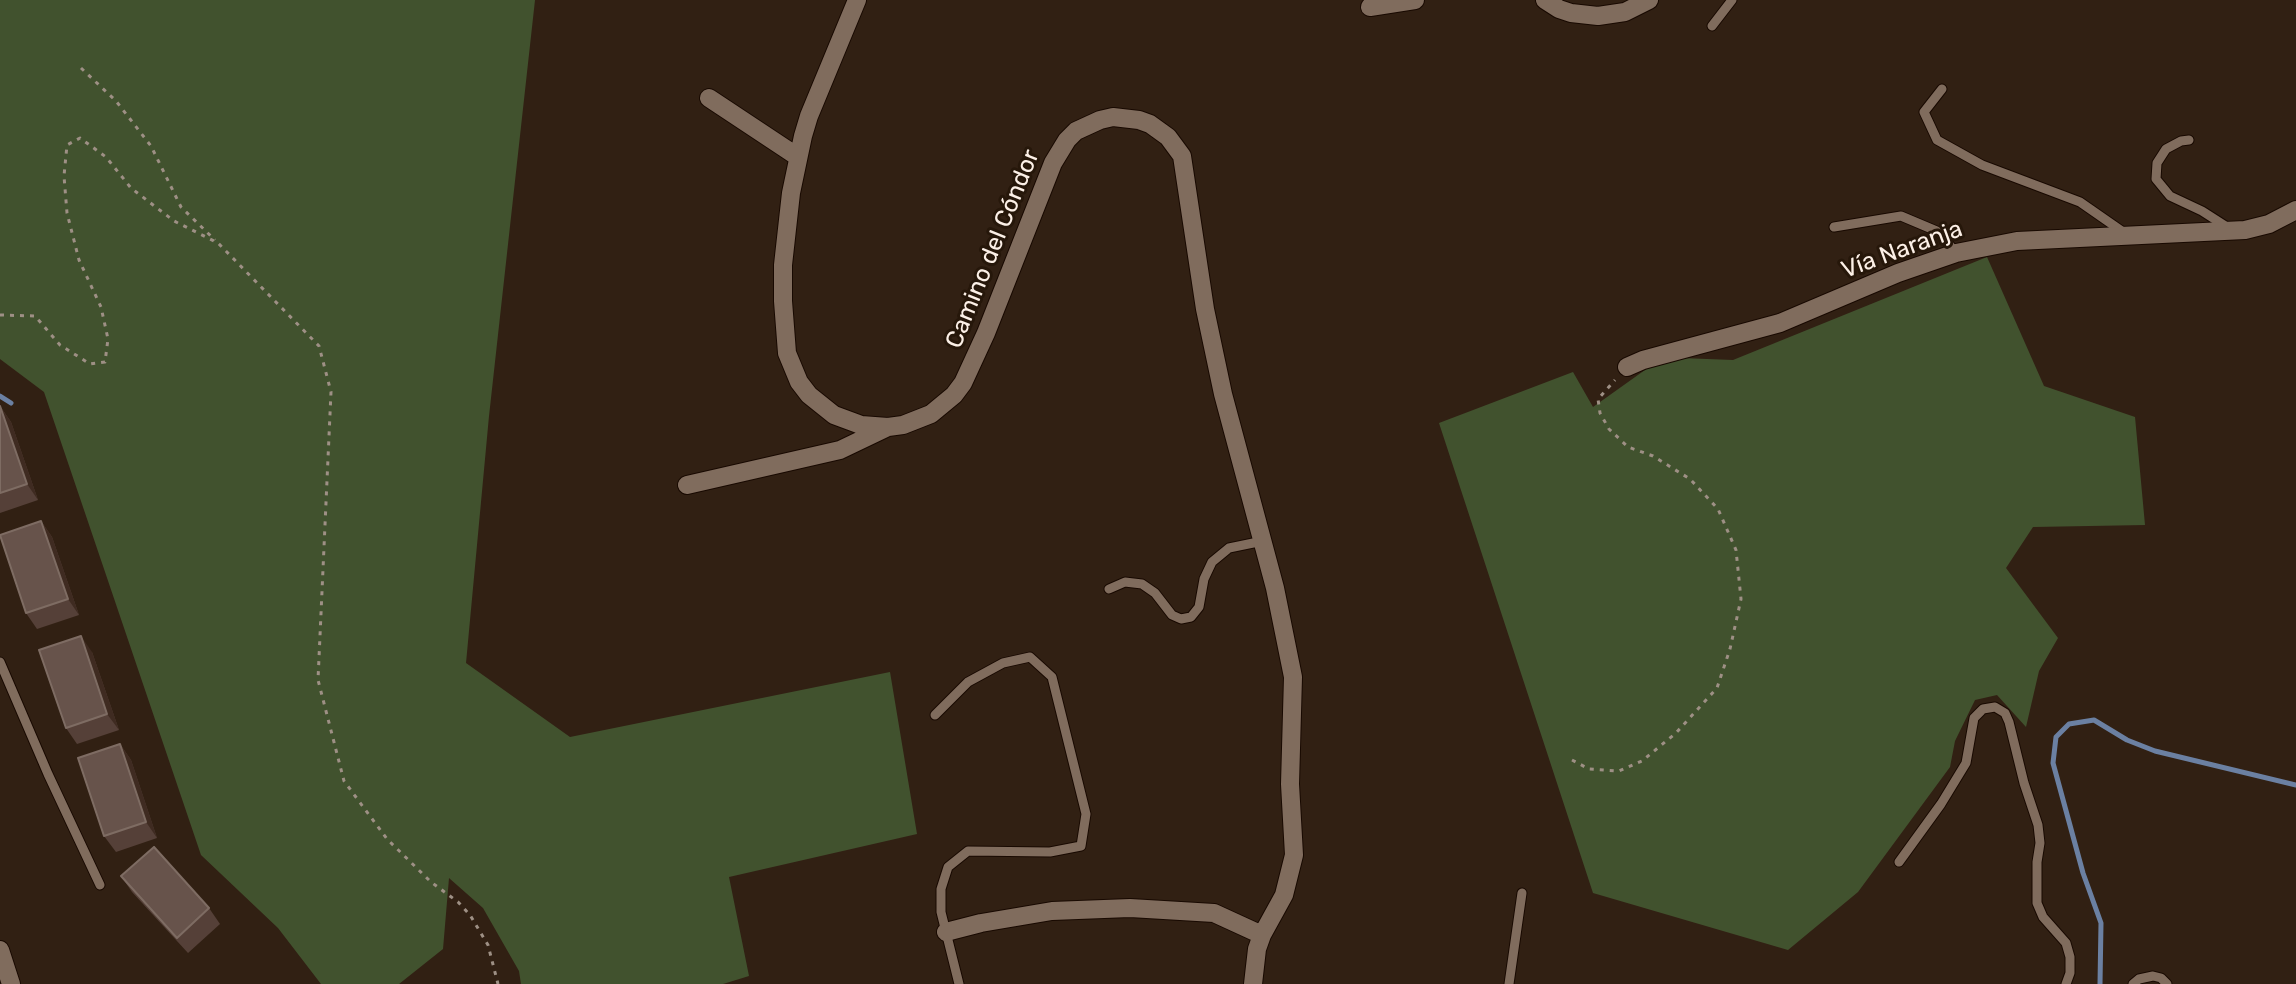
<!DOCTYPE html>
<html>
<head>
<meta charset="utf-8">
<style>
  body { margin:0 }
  canvas { display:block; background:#312013 }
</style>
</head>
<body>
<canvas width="2296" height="984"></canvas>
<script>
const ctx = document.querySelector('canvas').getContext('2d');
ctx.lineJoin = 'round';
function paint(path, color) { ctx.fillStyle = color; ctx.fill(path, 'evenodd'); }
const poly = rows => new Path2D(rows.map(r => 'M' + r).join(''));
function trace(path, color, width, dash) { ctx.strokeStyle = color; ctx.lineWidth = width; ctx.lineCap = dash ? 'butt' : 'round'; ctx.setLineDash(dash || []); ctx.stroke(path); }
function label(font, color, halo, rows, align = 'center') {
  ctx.font = font + ' Rubik,sans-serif'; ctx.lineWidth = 6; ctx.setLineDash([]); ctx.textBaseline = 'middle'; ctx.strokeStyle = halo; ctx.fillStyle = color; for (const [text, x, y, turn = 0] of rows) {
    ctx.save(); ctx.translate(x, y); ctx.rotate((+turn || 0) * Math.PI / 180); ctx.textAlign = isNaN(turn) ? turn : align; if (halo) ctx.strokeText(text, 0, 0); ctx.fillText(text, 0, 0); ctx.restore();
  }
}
paint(poly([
  [0,0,535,0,489,416,466,663,570,737,890,672,917,834,729,877,749,976,723,984,521,984,519,971,483,908,449,878,443,949,399,984,321,984,278,928,201,855,44,392,0,359],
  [1987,257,2044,386,2135,417,2145,525,2033,527,2006,568,2058,638,2039,671,2026,727,1997,695,1975,700,1955,741,1950,767,1858,892,1788,950,1593,893,1439,423,1573,372,1593,407,1652,365,1681,358,1733,360]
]), '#41522e');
trace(poly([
  [0,396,11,403],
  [2100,984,2101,923,2083,873,2053,763,2056,737,2069,724,2094,720,2127,740,2155,751,2296,785]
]), '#6b80a2', 5);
const lane = poly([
  [1712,26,1732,0],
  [1942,89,1924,112,1937,140,1982,165,2080,202,2126,234],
  [2189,140,2181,141,2166,149,2157,163,2156,179,2170,196,2202,211,2227,227],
  [1834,227,1901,216,1939,232,1956,253],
  [1109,589,1125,582,1142,584,1155,593,1172,615,1181,619,1191,617,1199,607,1204,579,1212,562,1229,548,1263,541],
  [0,662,48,774,100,885],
  [935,715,968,682,1003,663,1030,657,1052,677,1086,814,1081,846,1050,852,968,851,948,867,941,889,941,912,959,984],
  [1899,862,1941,804,1966,763,1974,718,1983,709,1995,707,2005,713,2009,722,2024,783,2038,825,2040,843,2037,862,2037,903,2043,917,2066,943,2070,957,2070,973,2066,984],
  [1509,984,1522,893],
  [2133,984,2139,979,2153,976,2161,978,2167,984]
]);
const street = poly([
  [857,0,809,116,803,136,791,193,783,265,783,301,787,353,799,382,809,395,834,415,861,425,888,427,903,425,931,414,954,395,963,383,986,333,1053,163,1067,140,1076,131,1100,120,1113,117,1139,120,1150,124,1168,137,1182,156,1205,309,1223,394,1275,588,1293,677,1290,784,1294,855,1284,895,1262,935,1257,949,1253,984],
  [1545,0,1559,9,1571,13,1598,16,1625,12,1649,0],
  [1370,7,1415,0],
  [709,98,798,157],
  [1627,367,1643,360,1780,323,1898,273,1956,253,2017,241,2245,230,2269,224,2296,210],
  [687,485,840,450,886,428],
  [946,932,981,923,1052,911,1130,908,1214,913,1262,935],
  [0,950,11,984]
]);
trace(lane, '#180901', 11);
trace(street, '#180901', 20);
trace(poly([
  [81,68,116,101,151,146,181,207,215,240],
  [0,315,35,316,60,345,90,364,105,362,108,339,101,307,79,260,67,213,64,176,67,145,80,138,106,157,131,188,174,221,218,243,319,346,331,392,318,680,344,781,387,839,431,882,458,902,470,915,488,945,498,984],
  [1572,760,1589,769,1619,771,1642,761,1676,733,1717,688,1730,649,1741,599,1736,550,1718,509,1690,479,1653,456,1628,447,1609,429,1600,413,1598,399,1615,380]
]), '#9e9085', 3, [4, 6]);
trace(lane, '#806c5d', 9);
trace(street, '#806c5d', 18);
paint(poly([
  [0,406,11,422,38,500,0,513],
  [41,521,52,537,79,615,37,629,26,613],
  [92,652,119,730,77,744,66,728],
  [120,744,131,760,157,838,116,852,104,836],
  [121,876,209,908,220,924,188,953,132,892]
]), '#554038');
paint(poly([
  [0,406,11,422,38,500,27,484],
  [41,521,52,537,79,615,68,599],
  [81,636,92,652,119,730,107,714],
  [120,744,131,760,157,838,146,822]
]), '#3f2b21');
const building = poly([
  [0,406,27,484,0,493,0,406],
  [41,521,68,599,26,613,0,535,41,521],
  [81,636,107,714,66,728,39,650,81,636],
  [120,744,146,822,104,836,78,758,120,744],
  [154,847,209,908,177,938,121,876,154,847]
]);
paint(building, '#67534b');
trace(building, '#7e6c63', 2);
label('24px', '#fcf0e7', '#26170a', [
  ["Camino del Cóndor",993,249,-68],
  ["Vía Naranja",1902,250,-20]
]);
</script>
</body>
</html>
